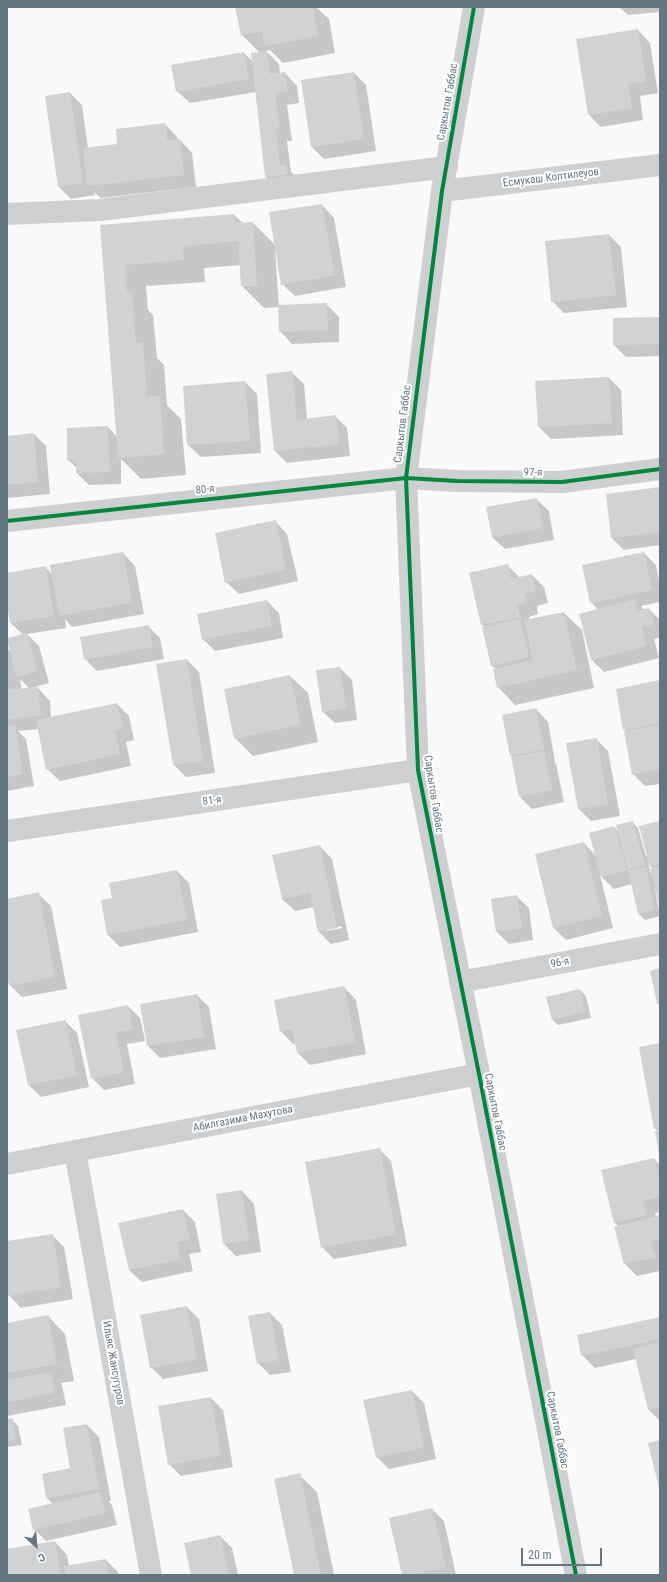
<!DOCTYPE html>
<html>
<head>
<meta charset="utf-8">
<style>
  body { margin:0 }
  #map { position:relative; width:667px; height:1582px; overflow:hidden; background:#f9f9f9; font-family:"Roboto Condensed",sans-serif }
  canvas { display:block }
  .frame { position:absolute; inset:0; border:8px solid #657683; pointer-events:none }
  .north { position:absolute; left:16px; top:1526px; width:40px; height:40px; -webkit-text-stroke:3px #fff; paint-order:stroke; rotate:154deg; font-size:11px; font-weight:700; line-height:16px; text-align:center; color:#657683 }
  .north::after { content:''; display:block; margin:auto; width:14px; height:18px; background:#657683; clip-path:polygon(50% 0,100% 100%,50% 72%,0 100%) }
  .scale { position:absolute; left:521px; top:1548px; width:81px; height:18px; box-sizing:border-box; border:2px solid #657683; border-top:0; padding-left:5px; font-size:12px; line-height:14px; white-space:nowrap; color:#657683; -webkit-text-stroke:3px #fff; paint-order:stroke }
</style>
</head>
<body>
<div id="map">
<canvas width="667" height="1582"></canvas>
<div class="frame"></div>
<div class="north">С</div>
<div class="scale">20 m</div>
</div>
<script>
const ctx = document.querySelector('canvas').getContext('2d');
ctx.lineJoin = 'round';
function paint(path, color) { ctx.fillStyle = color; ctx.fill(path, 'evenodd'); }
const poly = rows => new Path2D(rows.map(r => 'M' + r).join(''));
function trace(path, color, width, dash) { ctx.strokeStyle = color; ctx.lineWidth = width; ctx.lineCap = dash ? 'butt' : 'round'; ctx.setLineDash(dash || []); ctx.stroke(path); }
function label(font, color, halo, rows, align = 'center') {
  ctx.font = font + ' "Roboto Condensed",sans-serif'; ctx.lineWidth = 4; ctx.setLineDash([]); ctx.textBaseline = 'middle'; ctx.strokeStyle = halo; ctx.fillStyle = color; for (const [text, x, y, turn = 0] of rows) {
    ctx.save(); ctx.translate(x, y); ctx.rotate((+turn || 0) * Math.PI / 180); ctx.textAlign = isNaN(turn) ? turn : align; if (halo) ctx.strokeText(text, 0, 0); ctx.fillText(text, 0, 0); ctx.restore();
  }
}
paint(poly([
  [236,7,316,7,329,19,335,53,283,63,270,50,266,51,279,64,280,74,285,73,297,86,299,103,287,105,292,141,287,141,291,172,297,178,278,189,266,177,256,92,190,103,177,91,244,53,253,62,260,53,242,35],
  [619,7,660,7,660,12,628,15],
  [638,30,650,43,658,93,640,96,643,120,601,127,589,115],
  [354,73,366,85,376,151,324,159,311,146],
  [70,93,82,105,88,149,119,145,165,124,177,137,178,141,180,140,192,153,196,187,101,198,94,192,95,195,71,199,59,187],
  [322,205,334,218,346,287,295,296,282,284,277,251,275,251,279,306,326,304,339,317,339,342,292,344,280,331,279,307,264,308,242,286,241,265,204,268,205,282,146,286,148,310,153,315,157,358,164,365,167,405,181,419,186,475,141,479,121,459,121,484,89,485,77,473,77,468,68,460,108,427,117,437,101,226,234,215,243,223,253,223,276,246],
  [609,235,621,247,627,307,564,313,552,301],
  [660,318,660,356,626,357,614,345],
  [291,372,304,384,307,419,335,416,347,428,350,456,287,463,275,451],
  [609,378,621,390,623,435,551,439,539,427],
  [245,382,257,394,261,453,201,457,188,445],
  [34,434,46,446,50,494,7,498,7,437],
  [660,488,660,545,624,550,612,538],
  [536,499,549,511,554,540,505,549,492,537],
  [275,521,287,534,298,581,239,594,226,582],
  [123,553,135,566,144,614,72,627,65,619,66,628,27,634,39,646,49,683,31,688,38,688,50,701,51,718,117,704,129,716,134,740,126,742,131,766,60,781,47,769,39,729,18,731,26,739,34,786,7,791,7,648,10,651,7,639,23,635,11,623,7,597,7,574,46,568,53,575],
  [20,679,30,689,22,690],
  [644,553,656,565,660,586,660,602,641,606,644,610,649,609,660,620,660,637,654,639,659,658,604,672,592,660,580,615,598,610,591,602],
  [508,566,520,578,532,575,544,587,548,603,537,606,538,614,529,617,529,620,564,613,582,630,594,688,515,705,498,687,496,669,492,666,485,627,482,625,471,574],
  [267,601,279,613,283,638,215,651,203,639],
  [148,626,160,638,164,659,97,671,85,659],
  [187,660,199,672,215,773,186,777,174,765],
  [340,668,352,680,357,720,335,723,322,711],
  [290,676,308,693,318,742,253,756,235,738],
  [660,681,660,784,645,786,633,774,627,732,624,729],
  [536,709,548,722,555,761,554,762,556,764,564,802,532,809,520,797,512,758,514,758,511,755],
  [596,739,608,751,620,816,591,821,579,809],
  [632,822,638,828,646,856,648,856,660,822,660,902,657,889,655,889,660,916,645,920,639,914,632,884,614,889,600,875,613,928,566,940,554,928,584,843,596,856,614,827,618,831],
  [648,864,652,868,654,869,650,870],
  [652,870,653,876,649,871],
  [320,846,332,859,349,940,331,944,319,932,314,907,295,911,282,899],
  [342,926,342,928,327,931,327,929],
  [177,871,189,883,198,932,120,947,108,935,113,899],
  [38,894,51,906,67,989,22,997,10,985,7,970,7,900],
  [516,896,529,908,533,940,509,944,497,932],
  [344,987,356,1000,366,1054,310,1065,298,1053,296,1043,293,1044,281,1031],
  [580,990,586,996,591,1018,558,1025,552,1019],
  [197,995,209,1007,216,1049,160,1058,148,1046,141,1005],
  [128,1006,140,1018,145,1041,127,1044,135,1084,104,1090,92,1078],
  [65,1021,77,1033,89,1087,41,1097,29,1085],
  [660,1044,660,1153,659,1132,655,1128],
  [379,1149,391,1161,407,1246,334,1259,322,1247],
  [654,1159,660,1165,660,1212,655,1213,656,1217,660,1216,660,1271,637,1276,625,1264,615,1227,618,1226,615,1223,602,1171],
  [242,1191,254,1204,261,1252,236,1256,224,1244],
  [183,1210,195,1222,201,1252,189,1254,193,1271,142,1282,129,1270],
  [52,1235,64,1247,73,1299,21,1308,9,1295,7,1286,7,1242],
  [187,1307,199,1319,208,1371,163,1379,151,1367],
  [270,1313,282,1325,291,1372,270,1375,258,1363],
  [48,1316,65,1334,74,1381,61,1383,62,1385,66,1405,7,1416,7,1324],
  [660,1318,660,1421,649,1410,636,1359,595,1368,582,1355],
  [412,1391,424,1403,436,1459,389,1469,377,1457],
  [211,1398,223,1410,233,1467,181,1476,169,1464],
  [7,1420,12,1420,18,1426,22,1445,7,1447],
  [87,1425,99,1437,111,1501,108,1501,112,1505,117,1525,46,1541,34,1529,53,1504,47,1498,43,1474,71,1469],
  [299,1475,317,1492,334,1575,295,1575],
  [432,1509,444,1521,456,1575,403,1575],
  [220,1536,232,1548,238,1575,192,1575],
  [55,1542,67,1555,69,1566,106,1560,118,1572,118,1575,7,1575,7,1550]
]), '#0003');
paint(poly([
  [235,7,313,7,318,36,264,46,262,31,241,36],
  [638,29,646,81,628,84,632,108,588,115,576,39],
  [267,51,270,74,285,72,288,91,275,93,280,129,276,129,280,165,286,165,287,174,265,177,251,53],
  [244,52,249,79,176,92,171,65],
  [354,72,364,139,311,147,301,80],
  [70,92,83,183,58,187,45,96],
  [166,123,167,140,180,139,184,175,87,186,83,148,117,144,116,129],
  [322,204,335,275,281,285,269,212],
  [235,214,235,223,253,222,257,286,241,286,238,241,183,246,184,260,125,265,127,292,132,292,136,343,143,342,147,397,160,396,164,454,118,458,100,225],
  [609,234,616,295,551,302,545,241],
  [327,303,328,330,279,332,278,305],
  [660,317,660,344,613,345,613,318],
  [292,371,297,420,336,415,339,444,274,451,266,374],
  [609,377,612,423,538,427,535,381],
  [245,381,250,441,187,445,183,386],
  [108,426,110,472,76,473,76,460,67,460,67,428],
  [34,433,38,482,7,485,7,436],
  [660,487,660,532,611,538,606,494],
  [537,498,543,528,492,537,486,507],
  [276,520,286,569,225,583,215,533],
  [123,552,132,602,59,616,50,565],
  [644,552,652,590,590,603,582,565],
  [508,564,511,579,532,574,536,591,525,594,527,602,517,605,520,617,481,625,469,573],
  [46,566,54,616,10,623,7,604,7,573],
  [635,599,638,611,649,608,654,624,642,627,647,646,591,660,579,614],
  [267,600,272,626,202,640,197,614],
  [564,612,577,670,497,688,493,669,533,660,524,620],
  [520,619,529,657,491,666,482,627],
  [149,625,153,647,84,660,80,637],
  [27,633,37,671,16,677,7,638],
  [187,659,203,761,173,765,156,664],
  [340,667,346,708,322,712,316,670],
  [290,675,301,724,234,739,224,689],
  [660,680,660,723,623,730,616,689],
  [38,687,41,716,7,719,7,690],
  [117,703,123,728,115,730,120,754,46,770,36,720],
  [536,708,544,749,510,756,502,715],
  [15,725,23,774,7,777,7,727],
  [660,725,660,769,632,775,624,731],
  [597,738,608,804,578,809,566,743],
  [544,751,552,790,519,797,511,757],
  [633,821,645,865,628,870,616,825],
  [660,821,660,864,650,867,639,826],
  [614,826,627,870,601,877,589,833],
  [584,842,602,916,553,928,535,854],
  [320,845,337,928,318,932,310,893,282,899,272,855],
  [660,866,660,904,659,904,650,869],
  [646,867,655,910,638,914,628,871],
  [177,870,187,920,107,935,101,900,112,898,109,883],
  [39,892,55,977,9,986,7,975,7,899],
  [517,895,522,928,496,932,491,899],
  [660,968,660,1004,657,1004,650,971],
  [344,986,355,1042,297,1053,292,1029,280,1032,274,1000],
  [580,989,585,1012,552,1020,546,997],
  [197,994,204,1037,147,1046,140,1004],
  [128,1005,133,1029,116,1032,124,1072,91,1079,78,1015],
  [65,1020,77,1075,28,1085,16,1030],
  [660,1043,660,1127,654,1129,639,1047],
  [660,1130,660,1154,659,1154,655,1131],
  [380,1148,396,1234,321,1248,305,1162],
  [654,1158,660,1185,660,1197,643,1201,647,1215,614,1223,601,1170],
  [242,1190,249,1240,223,1244,216,1194],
  [183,1209,190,1240,177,1242,181,1259,129,1270,118,1223],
  [660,1215,660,1238,651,1241,656,1257,624,1264,614,1227],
  [53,1234,61,1287,8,1296,7,1241],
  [187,1306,197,1359,150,1368,140,1315],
  [270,1312,279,1360,257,1364,248,1316],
  [48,1315,57,1364,7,1373,7,1323],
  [660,1317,660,1339,581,1356,577,1335],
  [660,1342,660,1407,648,1410,633,1349],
  [51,1372,55,1393,7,1402,7,1380],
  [412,1390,424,1447,376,1458,363,1400],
  [211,1397,221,1455,168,1465,158,1406],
  [13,1418,16,1439,7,1441,7,1419],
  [87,1424,99,1489,46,1498,42,1474,70,1468,63,1428],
  [660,1440,660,1487,659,1488,648,1443],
  [300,1473,321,1575,294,1575,274,1479],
  [100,1492,105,1513,33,1530,28,1509],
  [432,1508,446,1567,412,1575,402,1575,389,1518],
  [220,1535,229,1575,191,1575,184,1543],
  [55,1541,61,1575,7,1575,7,1549],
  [106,1559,108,1575,66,1575,64,1566]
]), '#d0d2d3');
trace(poly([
  [474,7,442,191,406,478,418,770,479,1074,576,1575],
  [442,191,660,165],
  [7,214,100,210,447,167],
  [7,521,406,478,457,481,562,482,660,469],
  [7,831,418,770],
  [460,982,660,944],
  [75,1151,151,1575],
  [7,1164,479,1074]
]), '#cecfd0', 22);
trace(poly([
  [474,7,442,191,406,478,418,770,479,1074,576,1575],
  [7,521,406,478,457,481,562,482,660,469]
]), '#00873e', 4);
label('11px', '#657683', '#fff', [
  ["Саркытов Габбас",448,102,-80],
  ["Есмукаш Коптилеуов",551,178,-7],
  ["Саркытов Габбас",403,424,-83],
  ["97-я",533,473,1],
  ["80-я",205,490,-6],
  ["Саркытов Габбас",433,794,81],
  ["81-я",212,801,-8],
  ["96-я",560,963,-11],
  ["Саркытов Габбас",495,1112,79],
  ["Абилгазима Махутова",243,1119,-11],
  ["Ильяс Жансугуров",113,1363,80],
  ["Саркытов Габбас",557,1430,79]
]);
</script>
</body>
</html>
